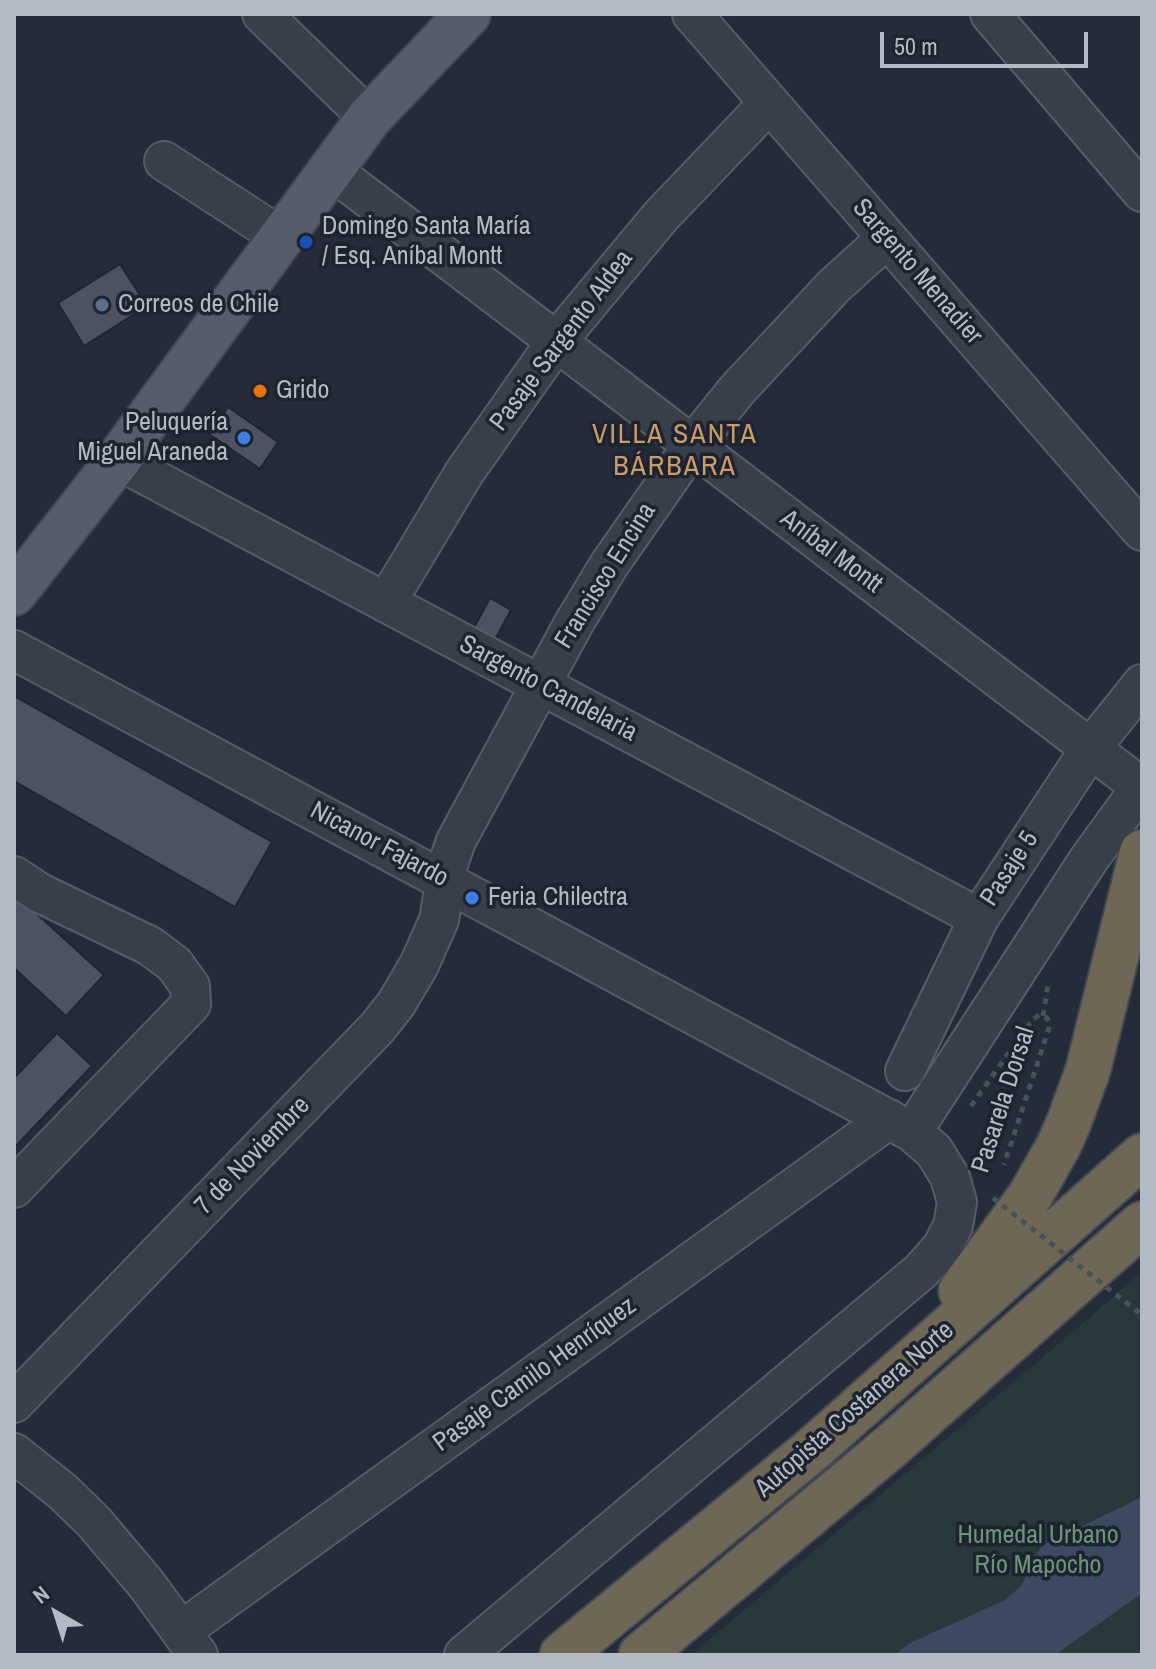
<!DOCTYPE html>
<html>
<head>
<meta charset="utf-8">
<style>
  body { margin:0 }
  #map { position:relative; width:1156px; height:1669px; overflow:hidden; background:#242c39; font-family:"Archivo Narrow",sans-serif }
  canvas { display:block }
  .frame { position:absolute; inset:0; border:16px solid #b3b9c5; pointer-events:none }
  .north { position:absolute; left:16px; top:1573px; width:80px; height:80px; -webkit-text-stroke:6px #1d232f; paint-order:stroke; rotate:321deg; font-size:22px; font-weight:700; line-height:32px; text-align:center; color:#b3b9c5 }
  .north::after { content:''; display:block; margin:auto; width:28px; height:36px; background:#b3b9c5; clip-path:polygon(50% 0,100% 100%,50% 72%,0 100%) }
  .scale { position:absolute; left:880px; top:32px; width:208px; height:36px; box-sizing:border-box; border:4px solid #b3b9c5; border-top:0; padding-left:10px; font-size:24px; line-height:28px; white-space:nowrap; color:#b3b9c5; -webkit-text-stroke:6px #1d232f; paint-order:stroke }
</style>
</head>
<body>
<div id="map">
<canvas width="1156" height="1669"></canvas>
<div class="frame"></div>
<div class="north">N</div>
<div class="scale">50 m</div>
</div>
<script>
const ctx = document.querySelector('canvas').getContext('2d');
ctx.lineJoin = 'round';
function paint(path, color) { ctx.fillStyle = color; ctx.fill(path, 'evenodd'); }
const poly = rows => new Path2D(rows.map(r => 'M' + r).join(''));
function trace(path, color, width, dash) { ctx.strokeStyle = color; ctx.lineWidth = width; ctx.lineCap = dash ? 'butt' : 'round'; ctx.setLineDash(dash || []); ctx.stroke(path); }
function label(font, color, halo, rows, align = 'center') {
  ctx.font = font + ' "Archivo Narrow",sans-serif'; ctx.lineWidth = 7; ctx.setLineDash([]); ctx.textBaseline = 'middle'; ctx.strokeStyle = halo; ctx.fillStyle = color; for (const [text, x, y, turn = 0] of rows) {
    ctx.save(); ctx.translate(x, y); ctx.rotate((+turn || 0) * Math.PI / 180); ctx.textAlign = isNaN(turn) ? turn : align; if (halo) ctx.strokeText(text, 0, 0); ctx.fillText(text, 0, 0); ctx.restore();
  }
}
paint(poly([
  [1142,1272,1142,1655,691,1655,1062,1341]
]), '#27393b');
paint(poly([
  [1142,1497,1142,1593,1055,1655,894,1655,910,1643,1005,1600,1021,1586,1041,1546]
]), '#3b4961');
const building = poly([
  [120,264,147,306,84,346,58,303,120,264],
  [228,407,278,442,260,469,209,434,228,407],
  [490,598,511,610,492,645,471,633,490,598],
  [14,696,272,842,235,907,14,781,14,696],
  [14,893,104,975,66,1016,14,968,14,893],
  [57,1033,92,1066,14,1148,14,1078,57,1033]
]);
paint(building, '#4b5363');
trace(building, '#1f2531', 2);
const minor = poly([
  [262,14,369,118],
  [692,14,1142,531],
  [990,14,1142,192],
  [164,161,281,237],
  [330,169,1141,787],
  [118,460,979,918],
  [386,603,464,473,556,342,661,216,769,103],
  [14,650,912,1132,934,1151,950,1177,957,1202,953,1226,942,1247,921,1271,464,1655],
  [14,876,40,893,150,946,174,964,190,986,191,1004,14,1188],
  [905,1071,979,918,1090,749,1142,684],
  [912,1132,1089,859,1142,786],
  [14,1403,377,1028,396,1004,419,965,439,920,448,864,456,841,574,623,609,565,692,446,737,390,834,286,887,238],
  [14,1453,62,1491,94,1522,147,1585,198,1655],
  [181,1631,889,1119]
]);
const major = poly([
  [14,593,118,460,369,118,468,14]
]);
const highway = poly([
  [961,1291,1030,1196,1059,1145,1069,1122,1088,1070,1142,852],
  [562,1655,814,1448,1142,1156],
  [641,1655,890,1447,1142,1224]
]);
trace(minor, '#565c68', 42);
trace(major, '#414753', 48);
trace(highway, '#434955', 48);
trace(poly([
  [1043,1016,1048,985],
  [971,1106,1032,1020,1039,1015,1047,1018,1050,1025,1004,1165]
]), '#445458', 5, [6, 6]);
trace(minor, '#383e4a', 38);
trace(major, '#565d6a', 44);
trace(highway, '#6f6756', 44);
trace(poly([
  [993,1198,1142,1315]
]), '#445458', 5, [6, 6]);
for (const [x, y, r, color] of [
  [306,242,8,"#1a4fb4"],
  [102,305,8,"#5c6f8a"],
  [260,391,8,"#e8710a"],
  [244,438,8,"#3f7fe0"],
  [472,898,8,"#3f7fe0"]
]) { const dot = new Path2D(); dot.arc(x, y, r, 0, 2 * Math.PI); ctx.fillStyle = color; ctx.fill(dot); trace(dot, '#1d232f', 3); }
label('26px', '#b3b9c5', '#1d232f', [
  ["Domingo Santa María",322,227],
  ["/ Esq. Aníbal Montt",322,257],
  ["Correos de Chile",118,305],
  ["Grido",276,391],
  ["Peluquería",228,423,"right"],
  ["Miguel Araneda",228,453,"right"],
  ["Feria Chilectra",488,898]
], 'left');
label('26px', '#b3b9c5', '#1d232f', [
  ["Sargento Menadier",917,272,49],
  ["Pasaje Sargento Aldea",562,341,-53],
  ["Aníbal Montt",831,552,37],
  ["Francisco Encina",606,576,-58],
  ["Sargento Candelaria",548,689,28],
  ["Nicanor Fajardo",379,845,28],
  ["Pasaje 5",1010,869,-57],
  ["Pasarela Dorsal",1004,1100,-72],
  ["7 de Noviembre",253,1156,-46],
  ["Pasaje Camilo Henríquez",535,1375,-36],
  ["Autopista Costanera Norte",855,1410,-41]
]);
label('26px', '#6c9479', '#1d232f', [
  ["Humedal Urbano",1038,1536],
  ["Río Mapocho",1038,1566]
]);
ctx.letterSpacing = '2px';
label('28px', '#cb9b69', '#1d232f', [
  ["VILLA SANTA",675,435],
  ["BÁRBARA",675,467]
]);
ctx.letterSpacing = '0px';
</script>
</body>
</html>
